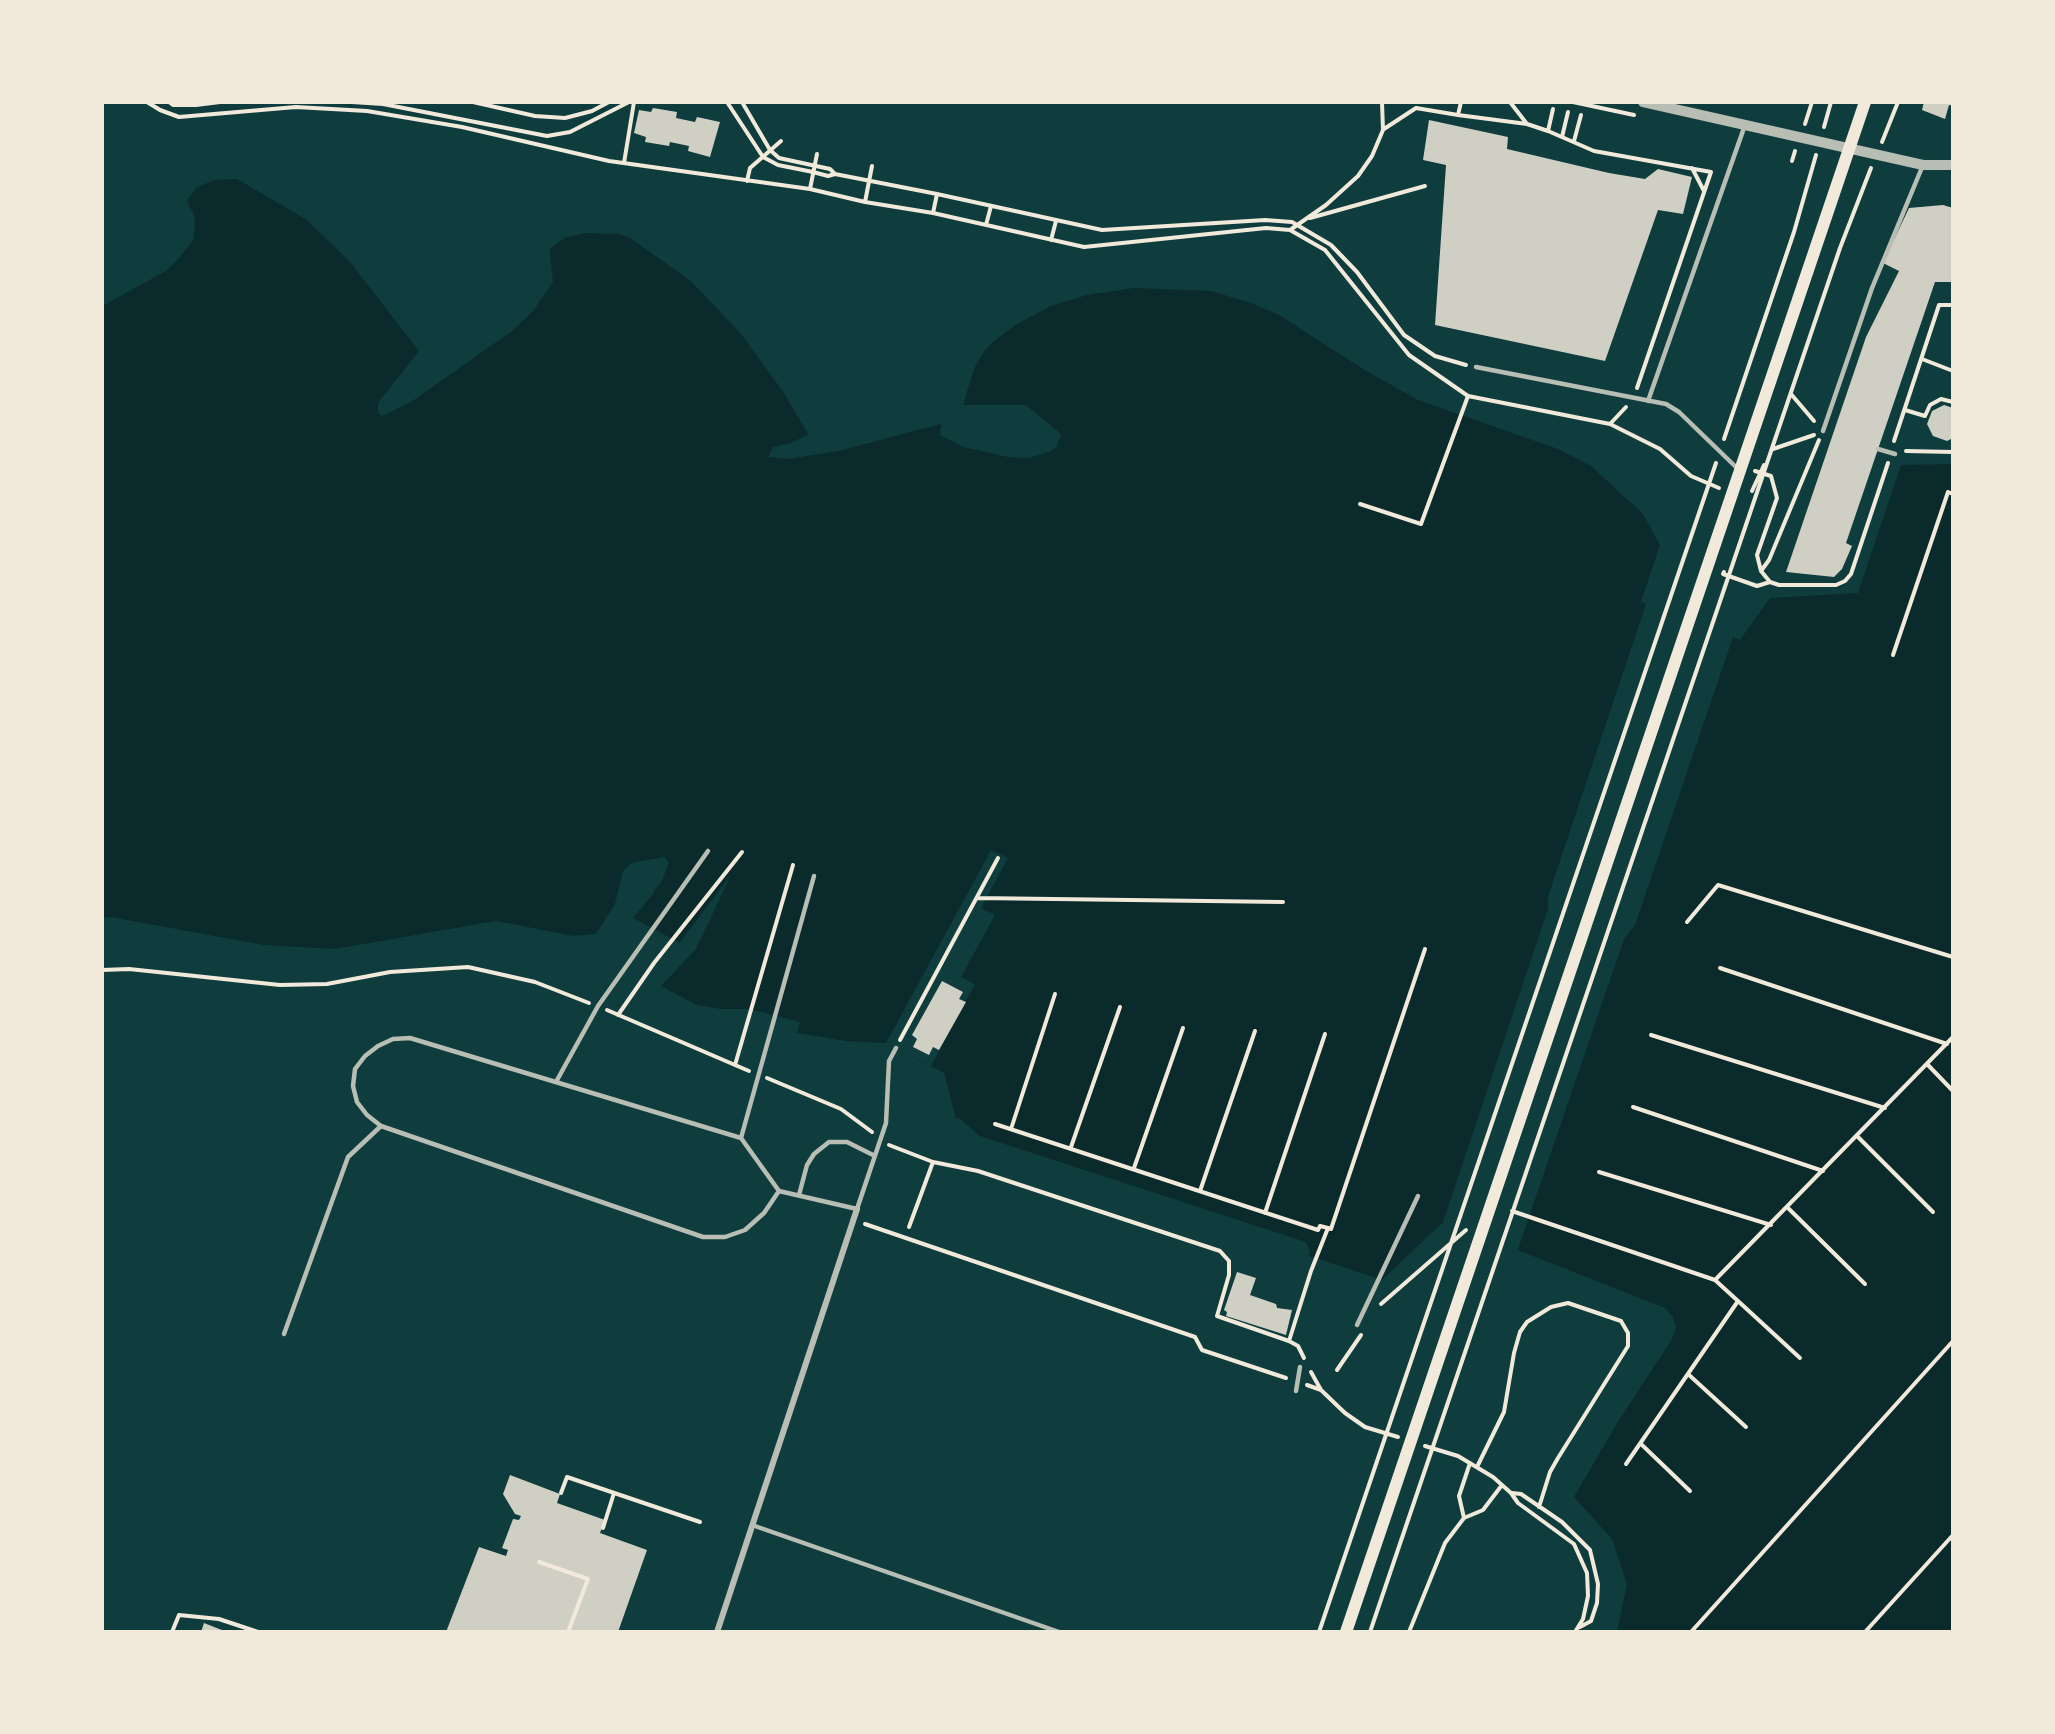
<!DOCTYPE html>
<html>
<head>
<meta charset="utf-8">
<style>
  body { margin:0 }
  #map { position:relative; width:2055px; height:1734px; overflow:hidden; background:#0f3d3e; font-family:Literata,serif }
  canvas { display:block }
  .frame { position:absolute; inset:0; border:104px solid #f1e9da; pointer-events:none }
</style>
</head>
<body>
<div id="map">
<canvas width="2055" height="1734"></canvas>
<div class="frame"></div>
</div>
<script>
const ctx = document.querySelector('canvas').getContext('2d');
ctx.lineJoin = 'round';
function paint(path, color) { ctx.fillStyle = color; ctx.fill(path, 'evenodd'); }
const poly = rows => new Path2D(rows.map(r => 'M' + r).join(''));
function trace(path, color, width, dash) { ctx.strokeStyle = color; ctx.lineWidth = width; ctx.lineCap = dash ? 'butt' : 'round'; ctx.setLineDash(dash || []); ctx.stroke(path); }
paint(poly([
  [237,179,307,220,350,262,419,351,407,371,415,382,427,382,530,309,545,281,546,260,550,249,564,238,586,233,619,234,630,238,691,281,742,335,784,393,808,434,820,447,838,451,942,423,1005,447,1037,444,1045,432,1014,407,963,405,974,369,982,354,994,341,1017,324,1051,306,1087,295,1134,288,1211,291,1251,303,1279,315,1363,369,1418,400,1558,449,1591,466,1643,514,1660,545,1641,602,1740,640,1770,598,1858,593,1901,465,1953,464,1953,1632,1617,1632,1627,1584,1612,1539,1574,1497,1616,1425,1672,1339,1676,1328,1673,1317,1665,1308,1444,1221,1382,1280,977,1145,958,1126,944,1073,886,1043,846,1041,797,1033,800,1022,749,1009,721,1009,697,1005,651,981,680,943,633,918,654,893,648,886,596,934,573,936,496,921,336,949,270,952,165,931,102,929,102,296,151,269,183,242,194,215,187,201,196,188,214,180]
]), '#0a2a2b');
paint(poly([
  [185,199,194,215,195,224,193,240,180,257,166,271,102,306,102,293,150,266,180,240,190,215],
  [549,246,553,282,533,311,512,331,411,402,382,416,378,413,378,403,419,351,422,349,422,352,410,371,416,379,426,379,527,307,542,281,543,259],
  [962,394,963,405,1026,405,1061,434,1057,446,1051,451,1029,458,1008,457,963,447,940,435,941,424,838,451,788,459,768,457,773,447,791,443,811,433,822,444,838,448,942,420,1006,445,1029,444,1041,436,1040,429,1013,410,961,407],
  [1647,601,1734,634,1635,925,1624,939,1517,1252,1445,1224,1441,1228,1548,909,1548,897],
  [991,850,1008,858,981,908,995,915,961,977,975,984,931,1066,886,1043],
  [664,857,669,862,662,881,631,920,631,916,649,890,622,911,596,937,573,939,496,924,336,952,270,955,164,934,102,932,102,918,111,917,264,945,336,949,496,921,573,936,596,934,615,904,623,871,631,863],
  [731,875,696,949,658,989,649,983],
  [959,1118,980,1136,1306,1242,1310,1252,1306,1258,977,1148,956,1127,954,1120]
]), '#0f3d3e');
paint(poly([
  [1924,102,1953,102,1953,106,1949,105,1945,119,1922,110],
  [653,108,677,112,676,118,695,122,697,117,720,122,710,157,688,151,689,146,670,142,669,146,645,142,646,137,634,133,639,110,651,112],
  [1429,120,1508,137,1507,149,1609,173,1645,179,1658,169,1692,177,1683,214,1658,210,1605,361,1435,325,1446,165,1423,160],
  [1943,205,1953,208,1953,282,1935,282,1846,543,1852,546,1842,569,1834,577,1786,572,1866,337,1899,271,1883,263,1909,208],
  [1944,405,1953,408,1953,438,1947,441,1933,436,1927,424,1932,411],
  [942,981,963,992,959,999,966,1002,939,1050,933,1047,929,1055,913,1047,917,1039,912,1035],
  [1237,1272,1256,1278,1250,1295,1276,1304,1277,1308,1292,1310,1286,1335,1226,1316,1227,1312,1224,1310],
  [510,1475,560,1494,557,1503,605,1520,600,1533,647,1550,618,1632,446,1632,479,1547,506,1556,508,1550,502,1548,513,1519,519,1520,521,1516,515,1514,503,1494],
  [204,1623,227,1632,201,1632]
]), '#cfcfc3');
trace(poly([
  [147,102,160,110,179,117,296,107,367,111,462,127,609,161,810,189,865,202,933,213,1084,247,1266,228,1290,230,1325,250,1409,355,1468,396,1610,424,1660,449,1691,476,1719,488],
  [169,102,173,105,196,105,220,102],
  [352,102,383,104,547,136,570,132,629,102],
  [473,102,535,116,565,118,592,111,609,102],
  [727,102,763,157,778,165,813,172,828,176,835,174,937,194,1102,230,1265,220,1292,222,1331,245,1357,272,1404,335,1435,356,1466,365],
  [742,102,770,150,779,158,830,169,834,173],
  [1510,102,1527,124],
  [1573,102,1634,115],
  [1458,115,1527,124,1548,131,1553,109],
  [1805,124,1812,102],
  [1824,127,1831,102],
  [1384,129,1416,108,1458,115,1461,102],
  [1548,131,1594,151,1711,172,1637,388],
  [1562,137,1568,112],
  [1574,141,1581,115],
  [1882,142,1898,102],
  [1792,161,1795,151],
  [624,163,634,102],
  [1692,168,1704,191],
  [747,181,750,168,781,141],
  [810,189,817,154],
  [865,202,872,166],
  [933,213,937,194],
  [1310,218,1425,186],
  [986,225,991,206],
  [1290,230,1326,205,1358,176,1372,156,1383,130,1382,102],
  [1051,240,1056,221],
  [1922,359,1953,371],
  [1791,394,1814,421],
  [1905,410,1925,416,1930,405,1941,399,1953,402],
  [1610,424,1626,407],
  [1724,439,1794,232,1816,155],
  [1894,441,1939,305,1953,305],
  [1773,449,1814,435],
  [1906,451,1953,452],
  [1755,471,1771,476,1777,498,1757,555,1761,571,1770,582,1779,585,1836,585,1845,581,1851,574,1888,463],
  [1752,491,1764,465],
  [1360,504,1421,524,1468,396],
  [1761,571,1769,560,1819,440],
  [1724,572,1723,574,1757,586,1770,582],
  [1893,655,1948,492,1953,494],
  [977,898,1283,902],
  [1687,922,1718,885,1953,957],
  [1720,968,1947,1044],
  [102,970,129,969,280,985,327,984,390,972,468,967,535,982,589,1003],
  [607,1010,749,1071],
  [618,1015,654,963,742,852],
  [1651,1035,1885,1108],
  [900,1040,998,858],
  [1927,1064,1953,1091],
  [735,1065,793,865],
  [767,1078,841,1109,872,1132],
  [1633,1107,1823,1171],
  [995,1124,1318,1230,1320,1226,1328,1228],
  [1011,1129,1055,994],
  [1857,1136,1933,1212],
  [889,1145,933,1162,978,1171,1220,1251,1229,1261,1229,1275,1217,1316,1289,1341,1298,1346,1304,1358],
  [1071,1147,1120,1007],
  [1134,1168,1183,1028],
  [1599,1172,1771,1225],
  [1200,1191,1255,1031],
  [1787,1207,1865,1284],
  [1512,1211,1715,1280],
  [1265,1213,1325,1034],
  [865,1224,1195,1337,1202,1350,1286,1378],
  [909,1227,933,1162],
  [1738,1301,1800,1358],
  [1381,1304,1466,1230],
  [1289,1341,1311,1271,1328,1228,1331,1229,1425,949],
  [1337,1370,1361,1335],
  [1311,1372,1321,1390],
  [1688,1374,1746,1427],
  [1307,1385,1321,1390,1345,1413,1365,1427,1398,1437],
  [1641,1444,1690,1491],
  [1425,1446,1458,1456,1493,1477,1511,1493,1518,1503,1574,1544,1587,1573,1588,1596,1583,1619,1575,1632],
  [1626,1464,1738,1301,1715,1280,1953,1037],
  [1477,1467,1504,1412,1514,1353,1520,1332,1527,1322,1551,1307,1568,1303,1621,1321,1628,1333,1628,1346,1558,1458,1550,1472,1539,1507],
  [561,1493,567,1477,700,1522],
  [1512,1493,1521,1494,1562,1522,1590,1550,1598,1584,1597,1603,1591,1621,1580,1627],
  [1464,1518,1459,1496,1470,1463],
  [603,1528,614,1493],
  [539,1562,588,1579,568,1632],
  [172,1632,179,1615,219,1619,258,1632],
  [1319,1632,1716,463],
  [1370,1632,1840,248,1871,168],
  [1409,1632,1445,1543,1464,1518,1483,1510,1502,1485],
  [1691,1632,1953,1341],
  [1865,1632,1953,1535]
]), '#f1e9da', 4);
trace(poly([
  [1476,367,1666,404,1679,412,1738,469],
  [1648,401,1745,125],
  [1823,431,1872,288,1923,165],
  [1878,449,1895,454],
  [556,1082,598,1006,708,851],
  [741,1138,814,876],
  [779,1191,764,1213,745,1230,725,1237,703,1237,381,1126,367,1115,357,1102,353,1086,355,1069,365,1056,378,1046,393,1039,410,1038,741,1138,779,1191,857,1209,886,1123,889,1061,896,1048],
  [799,1195,807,1165,814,1154,829,1142,847,1142,875,1156],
  [1357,1325,1418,1196],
  [284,1334,348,1157,381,1126],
  [1296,1391,1300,1367],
  [752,1525,1059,1632]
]), '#b8beb3', 4.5);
trace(poly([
  [717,1632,857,1209]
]), '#b8beb3', 6);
trace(poly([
  [1643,102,1923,165,1953,165]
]), '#b8beb3', 10);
trace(poly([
  [1346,1632,1865,102]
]), '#f1e9da', 12);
</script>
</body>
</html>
